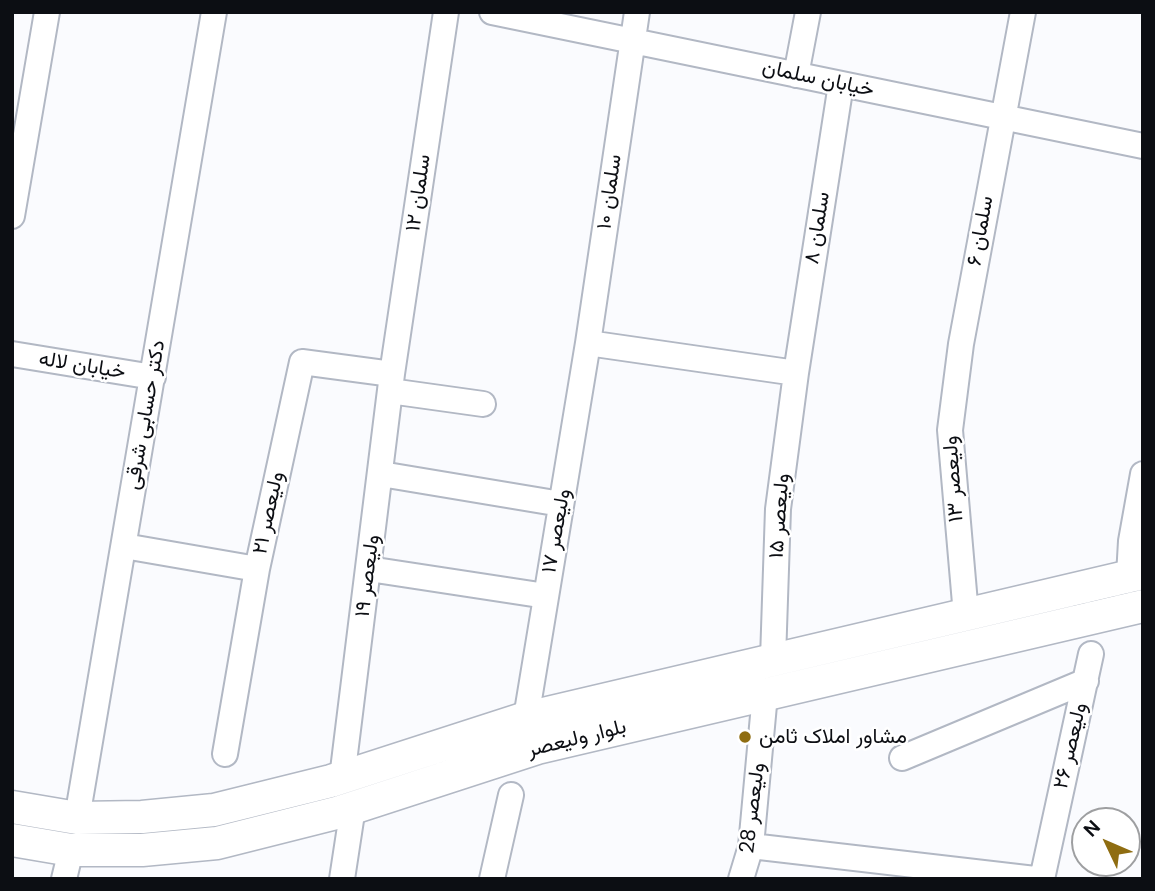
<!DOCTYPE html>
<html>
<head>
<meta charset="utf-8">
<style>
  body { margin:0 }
  #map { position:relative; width:1155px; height:891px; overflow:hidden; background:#fafbfe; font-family:"DM Sans",sans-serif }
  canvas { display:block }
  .frame { position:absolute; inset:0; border:14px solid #0c0e13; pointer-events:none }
  .north { position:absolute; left:1071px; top:807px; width:70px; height:70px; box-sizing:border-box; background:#fff; border:2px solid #9e9fa1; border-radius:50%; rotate:314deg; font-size:19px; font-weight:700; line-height:28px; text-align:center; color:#0c0e13 }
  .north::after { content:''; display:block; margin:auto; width:24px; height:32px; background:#8f6d11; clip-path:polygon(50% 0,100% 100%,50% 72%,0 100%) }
</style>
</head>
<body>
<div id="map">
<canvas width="1155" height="891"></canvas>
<div class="frame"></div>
<div class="north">N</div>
</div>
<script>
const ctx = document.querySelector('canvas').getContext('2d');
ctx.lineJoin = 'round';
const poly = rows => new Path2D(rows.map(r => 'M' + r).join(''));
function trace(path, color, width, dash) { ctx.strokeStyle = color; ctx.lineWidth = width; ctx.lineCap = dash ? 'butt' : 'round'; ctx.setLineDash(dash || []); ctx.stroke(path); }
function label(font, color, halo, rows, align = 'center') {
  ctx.font = font + ' "DM Sans",Vazirmatn,sans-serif'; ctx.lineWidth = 5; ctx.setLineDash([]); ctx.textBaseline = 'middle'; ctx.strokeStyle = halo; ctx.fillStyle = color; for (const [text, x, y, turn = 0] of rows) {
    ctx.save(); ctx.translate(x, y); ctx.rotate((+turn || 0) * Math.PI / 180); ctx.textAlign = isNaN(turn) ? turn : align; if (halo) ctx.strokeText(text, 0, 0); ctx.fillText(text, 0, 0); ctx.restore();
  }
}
const minor = poly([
  [492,12,1143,146],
  [796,75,808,12],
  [12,216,47,12],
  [588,343,796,373],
  [12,354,153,377],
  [390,391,483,404],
  [381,474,561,504],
  [124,546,257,569],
  [369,569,546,596],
  [1129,576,1131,541,1143,474],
  [966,615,950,430,961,344,1023,12],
  [773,659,778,509,796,373,841,84],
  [526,718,588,343,637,12],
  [225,754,257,569,302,362,392,374],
  [902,758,1086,681],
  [342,778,392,374,446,12],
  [77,818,214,12],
  [751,846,1035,879],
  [64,879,71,850],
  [342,879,353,807],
  [492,879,511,795],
  [741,879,751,846,765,694],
  [1042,879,1091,654]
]);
const major = poly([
  [12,807,77,818,142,817,214,810,331,781,526,718,1143,573],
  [12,840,71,850,142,850,217,843,340,812,537,748,1143,606]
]);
trace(minor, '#b2b8c4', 28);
trace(major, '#b2b8c4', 35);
trace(minor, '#fff', 24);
trace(major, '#fff', 32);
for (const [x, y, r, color] of [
  [745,737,7,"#8f6d11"]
]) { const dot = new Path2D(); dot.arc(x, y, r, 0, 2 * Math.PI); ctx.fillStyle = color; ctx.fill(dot); trace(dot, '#fff', 2.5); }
label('21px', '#0c0e13', '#fff', [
  ["خیابان سلمان",818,79,12],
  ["سلمان ۱۰",610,192,-82],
  ["سلمان ۱۲",419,193,-82],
  ["سلمان ۸",818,228,-81],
  ["سلمان ۶",981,231,-80],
  ["خیابان لاله",82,366,9],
  ["دکتر حسابی شرقی",146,415,-80],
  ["ولیعصر ۱۳",954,479,-94],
  ["ولیعصر ۲۱",269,513,-78],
  ["ولیعصر ۱۵",780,516,-86],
  ["ولیعصر ۱۷",557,531,-80],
  ["ولیعصر ۱۹",368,576,-83],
  ["بلوار ولیعصر",577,739,-14],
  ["ولیعصر ۲۶",1071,746,-77],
  ["ولیعصر 28",753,808,-83]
]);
label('21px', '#0c0e13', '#fff', [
  ["مشاور املاک ثامن",759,737]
], 'left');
</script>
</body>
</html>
